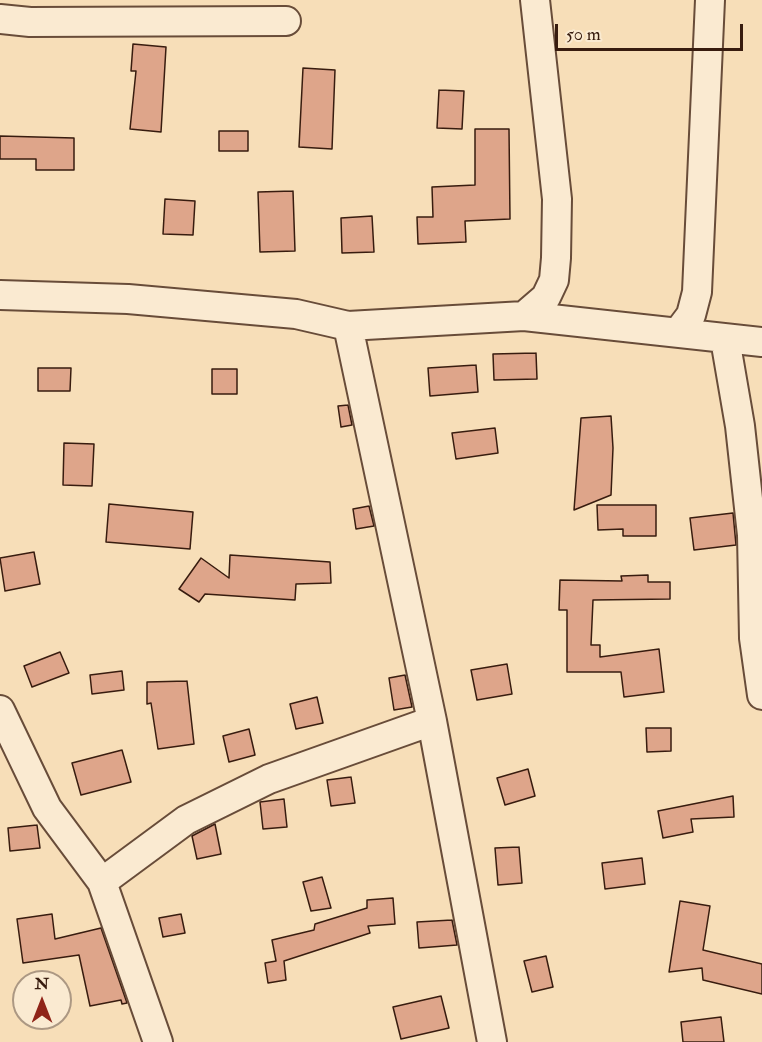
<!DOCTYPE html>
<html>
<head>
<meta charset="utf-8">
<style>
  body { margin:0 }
  #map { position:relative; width:762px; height:1042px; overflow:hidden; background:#f7deb8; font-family:"IM FELL Double Pica",serif }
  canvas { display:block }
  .north { position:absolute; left:12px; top:970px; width:60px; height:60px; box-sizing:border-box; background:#faead1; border:2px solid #ac9883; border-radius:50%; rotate:0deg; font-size:16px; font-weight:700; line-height:24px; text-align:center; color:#381c0f }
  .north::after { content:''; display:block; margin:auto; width:21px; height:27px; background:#8f2418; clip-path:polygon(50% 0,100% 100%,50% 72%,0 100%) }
  .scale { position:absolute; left:555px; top:24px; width:188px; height:27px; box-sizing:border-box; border:3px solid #381c0f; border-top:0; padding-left:8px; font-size:18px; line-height:21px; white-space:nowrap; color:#381c0f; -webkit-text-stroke:4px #faead1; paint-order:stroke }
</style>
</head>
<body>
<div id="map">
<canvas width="762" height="1042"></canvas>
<div class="north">N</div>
<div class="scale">50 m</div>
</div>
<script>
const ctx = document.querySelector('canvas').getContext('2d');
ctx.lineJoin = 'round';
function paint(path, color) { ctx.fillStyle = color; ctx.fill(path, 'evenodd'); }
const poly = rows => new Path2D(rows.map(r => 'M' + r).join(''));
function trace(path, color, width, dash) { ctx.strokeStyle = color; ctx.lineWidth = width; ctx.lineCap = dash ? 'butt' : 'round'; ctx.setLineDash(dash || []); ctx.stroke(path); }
const building = poly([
  [133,44,166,47,161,132,130,129,136,71,131,71,133,44],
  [303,68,335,70,332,149,299,147,303,68],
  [439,90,464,91,462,129,437,128,439,90],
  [475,129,509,129,510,219,465,221,466,242,418,244,417,217,433,217,432,187,475,185,475,129],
  [219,131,248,131,248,151,219,151,219,131],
  [0,136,74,138,74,170,36,170,36,159,0,159,0,136],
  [293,191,295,251,260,252,258,192,293,191],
  [165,199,195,201,193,235,163,234,165,199],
  [372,216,374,252,342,253,341,218,372,216],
  [536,353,537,379,494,380,493,354,536,353],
  [476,365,478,392,430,396,428,368,476,365],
  [38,368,71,368,70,391,38,391,38,368],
  [212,369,237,369,237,394,212,394,212,369],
  [348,405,352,425,341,427,338,406,348,405],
  [611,416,613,448,611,495,574,510,581,418,611,416],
  [495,428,498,453,456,459,452,433,495,428],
  [64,443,94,444,92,486,63,485,64,443],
  [109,504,193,512,190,549,106,542,109,504],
  [597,505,656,505,656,536,623,536,623,529,598,530,597,505],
  [369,506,374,526,356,529,353,509,369,506],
  [733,513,736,545,694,550,690,518,733,513],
  [34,552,40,584,5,591,0,558,34,552],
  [230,555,330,562,331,583,296,584,295,600,205,594,199,602,179,589,201,558,229,578,230,555],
  [648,575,648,582,670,582,670,599,593,600,591,645,600,645,600,657,659,649,664,692,624,697,621,672,567,672,567,610,559,610,560,580,622,581,621,576,648,575],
  [60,652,69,673,32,687,24,666,60,652],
  [507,664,512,694,477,700,471,670,507,664],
  [122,671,124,690,92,694,90,675,122,671],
  [405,675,412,707,394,710,389,678,405,675],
  [187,681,194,744,158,749,151,703,147,704,147,682,187,681],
  [317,697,323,723,296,729,290,704,317,697],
  [646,728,671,728,671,751,647,752,646,728],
  [249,729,255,755,229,762,223,736,249,729],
  [122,750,131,782,81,795,72,763,122,750],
  [528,769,535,796,505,805,497,778,528,769],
  [351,777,355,803,331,806,327,780,351,777],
  [733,796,734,817,691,819,693,832,663,838,658,811,733,796],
  [284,799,287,827,263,829,260,802,284,799],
  [215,824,221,854,197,859,192,836,215,824],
  [37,825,40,848,10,851,8,828,37,825],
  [519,847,522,883,498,885,495,848,519,847],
  [642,858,645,884,605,889,602,863,642,858],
  [322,877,331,908,311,911,303,882,322,877],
  [393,898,395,924,368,926,370,933,284,961,286,980,268,983,265,963,276,961,272,940,314,930,315,924,367,908,367,900,393,898],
  [680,901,710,906,703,950,762,964,762,994,703,980,702,968,669,972,680,901],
  [52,914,55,939,101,928,127,1003,122,1004,121,1000,90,1006,79,955,23,963,17,919,52,914],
  [181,914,185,933,163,937,159,918,181,914],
  [452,920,457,945,419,948,417,922,452,920],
  [546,956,553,987,532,992,524,961,546,956],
  [441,996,449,1028,401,1039,393,1007,441,996],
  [721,1017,724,1042,683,1042,681,1022,721,1017]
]);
paint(building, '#dea58a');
trace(building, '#381c0f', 1.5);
const street = poly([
  [0,19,30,22,286,21],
  [0,295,128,299,296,314,348,326,524,316,546,297,554,280,556,258,557,199,535,0],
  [524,316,762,342],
  [348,326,432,721,492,1042],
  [679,331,691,315,697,292,710,0],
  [725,339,740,426,752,535,754,638,762,695],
  [0,710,47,808,102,882,158,1042],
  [102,882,186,820,269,779,432,721]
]);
trace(street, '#684c39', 32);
trace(street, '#faead1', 28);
</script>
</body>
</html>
